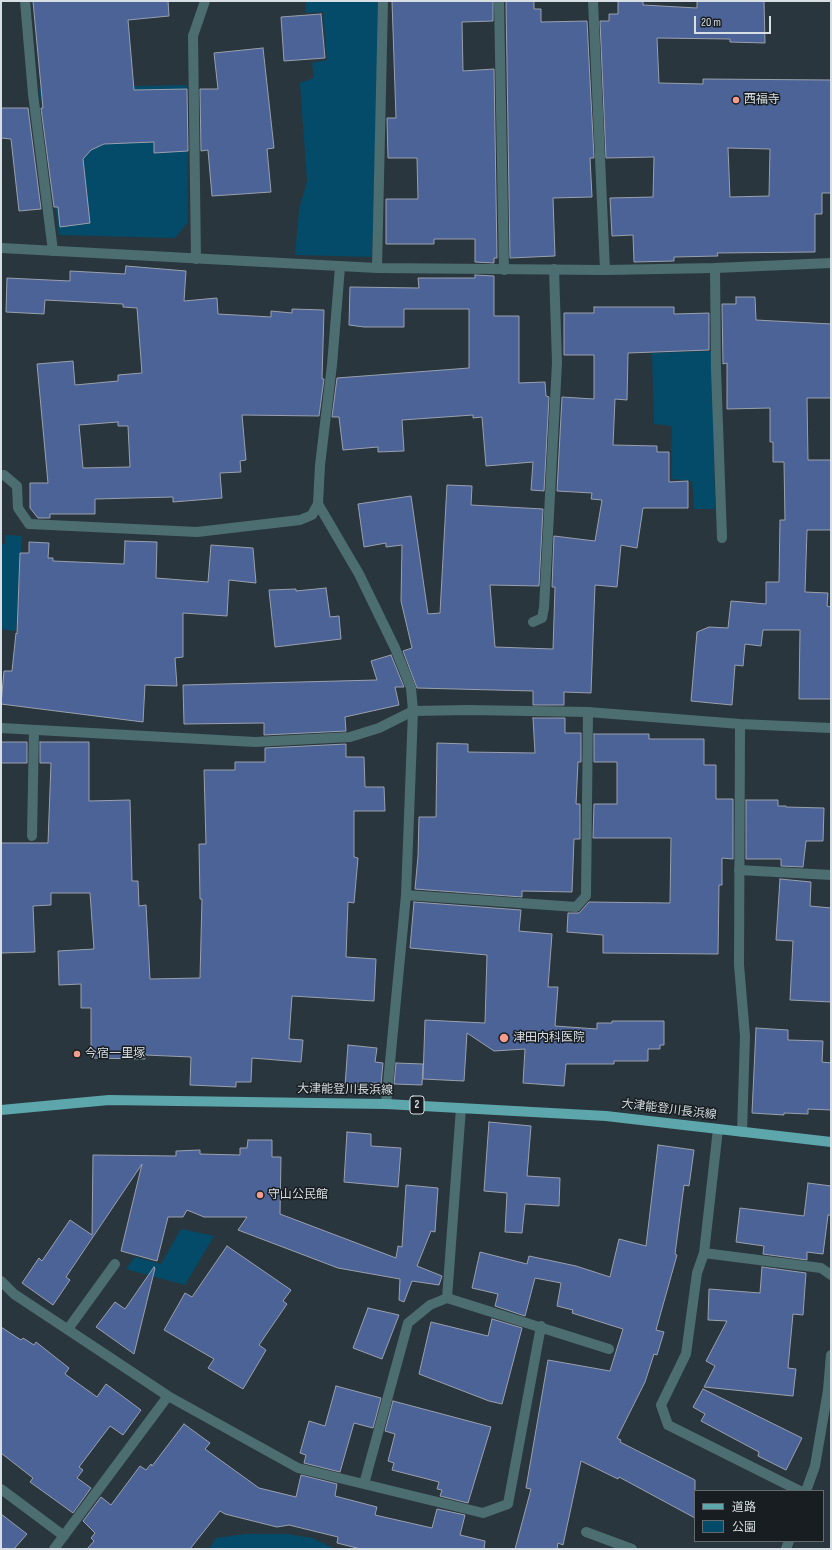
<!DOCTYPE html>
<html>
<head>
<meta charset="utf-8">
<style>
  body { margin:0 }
  #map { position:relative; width:832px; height:1550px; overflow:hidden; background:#2a363d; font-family:"Sofia Sans Condensed","Noto Sans JP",sans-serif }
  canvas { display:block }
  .frame { position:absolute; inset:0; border:2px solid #d8dfe4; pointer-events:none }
  .legend { position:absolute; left:694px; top:1490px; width:130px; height:52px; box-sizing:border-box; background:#171d20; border:1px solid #646b6e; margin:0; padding:5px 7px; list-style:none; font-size:12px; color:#d8dfe4 }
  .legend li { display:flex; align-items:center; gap:8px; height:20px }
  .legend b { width:20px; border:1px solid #646b6e }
  .scale { position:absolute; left:694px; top:16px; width:77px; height:18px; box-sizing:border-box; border:2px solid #d8dfe4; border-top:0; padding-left:5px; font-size:12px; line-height:14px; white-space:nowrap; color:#d8dfe4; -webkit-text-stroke:3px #171d20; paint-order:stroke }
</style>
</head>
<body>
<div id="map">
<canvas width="832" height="1550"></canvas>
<div class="frame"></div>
<ul class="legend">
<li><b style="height:5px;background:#5ca6ac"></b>道路</li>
<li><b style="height:11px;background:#034b69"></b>公園</li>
</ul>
<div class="scale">20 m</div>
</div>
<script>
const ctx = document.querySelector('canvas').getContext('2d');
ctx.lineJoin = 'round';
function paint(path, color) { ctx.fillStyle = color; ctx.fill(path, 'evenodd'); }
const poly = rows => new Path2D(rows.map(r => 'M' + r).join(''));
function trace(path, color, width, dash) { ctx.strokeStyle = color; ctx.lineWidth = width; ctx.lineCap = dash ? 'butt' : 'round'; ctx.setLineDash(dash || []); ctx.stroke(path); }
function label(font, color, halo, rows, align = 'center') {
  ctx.font = font + ' "Sofia Sans Condensed","Noto Sans JP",sans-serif'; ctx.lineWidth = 3; ctx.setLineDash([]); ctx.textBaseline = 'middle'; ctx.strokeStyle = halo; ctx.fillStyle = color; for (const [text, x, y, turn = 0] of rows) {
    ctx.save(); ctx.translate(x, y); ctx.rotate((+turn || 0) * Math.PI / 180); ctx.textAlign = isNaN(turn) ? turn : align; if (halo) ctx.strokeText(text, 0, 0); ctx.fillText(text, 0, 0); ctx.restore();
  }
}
paint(poly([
  [308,1,378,1,378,88,372,257,295,255,299,210,307,181,300,83,314,78,312,63,327,60,323,12,306,13,305,4],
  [187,85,188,222,175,238,59,235,39,88],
  [712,351,715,509,694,509,692,481,671,479,672,426,654,424,652,353],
  [5,535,22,536,16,631,1,629,1,544,5,544],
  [181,1229,214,1236,185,1285,126,1269,135,1257,161,1264],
  [245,1534,287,1534,312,1538,335,1549,209,1549,216,1538]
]), '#034b69');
const building = poly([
  [33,1,168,1,169,16,128,20,134,90,187,89,188,151,154,153,154,142,104,144,91,150,83,159,90,223,60,227,58,207,54,207,41,108,43,108,33,1],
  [392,1,493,1,493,21,462,22,463,71,494,69,497,258,494,258,494,263,475,262,475,239,434,239,434,244,386,244,386,199,418,199,417,158,388,158,387,118,396,118,392,1],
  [506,1,534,1,534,9,541,9,541,22,587,21,594,158,590,158,592,197,553,198,555,256,510,258,506,1],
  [618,1,643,1,643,5,697,8,697,1,764,1,765,43,730,42,730,39,657,38,659,83,703,84,703,79,831,80,831,193,822,193,822,214,815,214,815,252,717,253,718,256,674,257,674,261,634,262,633,235,612,236,610,198,653,197,654,157,606,158,600,21,609,21,609,14,618,14,618,1],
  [728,148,770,149,769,196,730,197,728,148],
  [321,14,325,58,284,61,281,17,321,14],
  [263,48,274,148,267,149,271,192,212,196,208,150,201,151,200,89,218,89,214,53,263,48],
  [1,108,28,108,41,209,19,211,11,139,1,138,1,108],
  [126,266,186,271,184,301,217,298,218,314,271,317,271,311,292,313,292,309,324,310,322,379,324,379,319,416,242,415,246,460,240,461,241,472,220,473,222,498,173,502,173,497,95,499,95,514,50,514,50,518,38,518,30,508,30,483,48,483,37,364,73,361,75,385,118,381,118,375,142,373,137,308,123,307,123,304,45,300,44,314,6,312,7,278,70,281,70,271,125,274,126,266],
  [118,422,118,426,128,426,130,467,83,468,79,425,118,422],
  [475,275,494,276,494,316,519,316,519,383,545,382,546,396,549,397,544,491,531,490,533,462,486,466,482,417,473,418,473,415,402,420,404,451,378,452,378,447,343,450,339,417,332,417,337,378,469,368,469,309,404,309,404,327,364,327,349,325,350,287,419,288,418,278,475,278,475,275],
  [736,297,755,297,756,320,831,324,831,398,807,398,808,460,831,460,831,530,807,530,805,592,828,593,827,606,831,607,831,699,799,699,800,630,763,630,761,646,745,644,743,666,735,665,732,705,691,701,697,632,709,627,728,628,731,601,766,604,766,582,779,582,780,520,785,520,784,462,773,462,773,442,770,442,770,408,727,409,727,363,723,364,722,304,736,304,736,297],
  [594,307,674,307,674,314,709,313,709,350,628,353,627,400,615,399,613,445,657,446,657,452,669,452,669,482,688,481,688,508,643,508,637,548,621,545,617,587,595,585,591,693,564,692,564,705,533,705,533,691,417,688,403,651,412,648,401,601,402,545,386,547,386,543,364,547,358,504,411,496,428,614,440,613,447,485,472,486,471,505,543,509,539,586,490,585,495,647,553,649,555,587,552,587,554,536,595,541,602,500,591,499,592,493,557,491,562,397,594,399,594,355,564,355,564,313,594,313,594,307],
  [125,541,157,542,156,578,208,582,211,545,253,548,256,583,229,580,227,616,183,613,183,657,175,658,177,686,145,685,143,722,1,704,4,671,12,671,16,633,17,634,20,553,29,553,29,542,49,543,48,558,53,558,53,561,124,564,125,541],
  [326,588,330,617,339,616,341,639,275,647,269,590,296,589,296,591,326,588],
  [391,655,404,687,395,687,399,705,345,717,346,731,264,735,264,723,184,724,183,685,377,680,371,661,391,655],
  [533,718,565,718,565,733,581,733,581,762,578,762,576,804,580,804,580,839,574,839,572,892,522,891,522,897,415,889,418,856,419,817,436,817,437,743,468,744,468,752,535,753,533,718],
  [594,734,649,734,649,739,704,739,704,765,716,765,716,799,733,799,733,859,722,858,722,885,719,885,718,954,603,953,603,935,567,932,568,913,579,913,589,902,670,903,671,838,593,838,594,804,617,804,617,762,594,762,594,734],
  [1,742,27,742,27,763,1,763,1,742],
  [40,742,89,742,89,801,130,800,132,881,138,881,139,906,146,905,150,979,200,978,202,899,200,899,199,844,206,844,204,770,235,770,235,762,265,762,265,748,346,744,346,757,364,757,365,787,384,787,385,811,354,811,354,857,358,858,354,903,348,902,346,957,376,959,374,1001,292,996,289,1039,303,1040,301,1062,252,1058,251,1082,236,1082,236,1087,190,1085,191,1057,145,1055,145,1059,91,1058,91,1008,81,1008,81,984,59,985,58,951,94,949,90,893,51,893,51,905,33,906,35,952,1,953,1,843,48,843,51,763,40,763,40,742],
  [746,800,778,800,778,806,786,806,786,807,824,808,823,841,806,841,803,867,781,866,781,859,746,859,746,800],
  [780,879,811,882,810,906,831,908,831,1002,790,1000,793,941,776,940,780,879],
  [414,902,521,910,519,931,552,934,548,987,558,987,555,1026,597,1029,597,1023,612,1023,612,1021,664,1021,664,1045,660,1045,660,1049,648,1049,648,1061,614,1061,614,1064,566,1064,564,1086,523,1083,525,1049,494,1051,467,1033,464,1081,423,1079,425,1020,485,1023,487,955,410,948,414,902],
  [756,1028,788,1030,788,1040,823,1041,822,1062,831,1063,831,1110,808,1109,808,1114,784,1113,784,1115,752,1113,756,1028],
  [348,1045,377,1048,375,1062,383,1063,381,1084,374,1083,374,1088,345,1086,348,1045],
  [396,1063,423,1064,422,1085,394,1084,396,1063],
  [489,1122,531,1126,527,1176,560,1178,559,1206,525,1204,522,1233,505,1232,507,1193,484,1191,489,1122],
  [347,1132,371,1134,371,1146,401,1148,398,1187,344,1182,347,1132],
  [248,1140,272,1140,272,1157,281,1157,280,1214,396,1258,398,1246,402,1247,406,1185,438,1188,435,1232,431,1231,417,1266,442,1276,439,1285,412,1281,404,1302,399,1300,400,1279,338,1268,238,1230,247,1217,204,1217,187,1210,183,1217,168,1217,157,1261,121,1251,142,1164,66,1277,70,1280,53,1305,22,1283,39,1258,42,1261,70,1220,92,1235,93,1155,176,1156,176,1151,200,1150,200,1154,240,1155,240,1148,247,1148,248,1140],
  [658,1145,694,1150,689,1186,684,1185,675,1254,677,1255,656,1330,664,1332,657,1355,654,1354,645,1382,617,1438,621,1440,620,1442,695,1480,695,1518,619,1477,618,1479,581,1461,563,1545,558,1543,557,1549,515,1549,531,1489,526,1488,548,1360,610,1371,623,1329,572,1313,573,1310,557,1306,561,1283,535,1278,525,1316,495,1306,498,1294,472,1288,480,1252,527,1264,529,1256,576,1266,610,1277,619,1239,646,1246,658,1145],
  [808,1183,831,1186,831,1215,828,1215,823,1254,807,1252,807,1260,763,1254,764,1246,736,1242,740,1208,804,1216,808,1183],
  [227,1246,291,1290,283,1301,287,1304,259,1345,266,1350,243,1389,208,1368,214,1359,164,1330,185,1293,192,1297,227,1246],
  [154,1267,155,1268,134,1354,96,1327,115,1302,125,1309,154,1267],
  [762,1267,806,1273,803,1315,793,1314,788,1368,796,1369,793,1396,704,1387,715,1366,706,1361,727,1321,708,1320,709,1289,760,1293,762,1267],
  [368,1308,399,1315,382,1359,353,1348,368,1308],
  [492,1319,522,1328,502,1404,489,1401,419,1374,431,1322,488,1336,492,1319],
  [1,1327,21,1340,23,1338,34,1345,36,1342,69,1368,65,1374,97,1397,106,1384,141,1410,123,1435,110,1426,79,1467,83,1470,77,1478,91,1488,73,1513,30,1482,33,1478,1,1453,1,1327],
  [336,1386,381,1398,373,1428,354,1423,340,1472,304,1463,306,1455,300,1453,309,1421,325,1426,336,1386],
  [703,1389,802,1438,786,1470,758,1456,759,1452,701,1421,705,1414,693,1407,703,1389],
  [393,1401,491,1427,468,1503,440,1496,442,1490,437,1489,439,1482,392,1470,394,1463,388,1461,395,1434,385,1431,393,1401],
  [184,1424,210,1443,205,1449,259,1488,296,1497,301,1475,337,1484,335,1496,377,1507,375,1515,432,1528,437,1509,465,1515,460,1535,485,1541,484,1549,361,1549,337,1543,338,1537,289,1525,277,1527,225,1514,220,1511,190,1549,87,1549,94,1541,91,1538,95,1533,83,1521,101,1497,111,1505,140,1466,146,1470,151,1464,152,1466,184,1424],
  [1,1514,27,1534,14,1549,1,1549,1,1514]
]);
paint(building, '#4c6397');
trace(building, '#9aa0ae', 1);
trace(poly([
  [25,1,33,94,53,251],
  [499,1,504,270],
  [593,1,605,270],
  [193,36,196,259],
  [340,267,332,365,320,465,318,504,359,574,395,648,411,688,413,711,406,895,386,1104],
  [377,268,383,1],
  [715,268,716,369,722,538],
  [29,524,197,532,300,520,312,515,318,504],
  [533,622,542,618,544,608,557,363,554,269],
  [32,836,34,730],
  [739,870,831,875],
  [406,895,576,907,586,896,588,712]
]), '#4c6e71', 10);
trace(poly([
  [193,36,205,1],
  [1,248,377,268,605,270,715,268,831,263],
  [1,475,4,475,17,486,18,508,29,524],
  [740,724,739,965,745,1036,742,1132],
  [1,728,255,742,350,737,379,728,413,711,469,710,588,712,740,724,831,728],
  [718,1129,704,1253,821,1268,831,1275],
  [704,1253,697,1273,686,1354,661,1405,668,1425,800,1491],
  [1,1281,14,1294,168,1396,54,1549],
  [447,1298,461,1108],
  [68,1329,115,1264],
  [831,1355,828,1390,831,1390],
  [168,1396,298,1468,483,1513,508,1504,541,1326],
  [364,1484,408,1323,430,1305,447,1298,609,1349],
  [1,1489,64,1536],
  [806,1491,815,1466,828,1390],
  [586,1532,632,1549],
  [786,1549,789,1541]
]), '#4c6e71', 10);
trace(poly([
  [1,1110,109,1100,386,1104,606,1116,831,1142]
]), '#5ca6ac', 10);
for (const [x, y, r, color] of [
  [736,100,4,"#f49d8c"],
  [504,1038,5,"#f49d8c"],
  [77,1054,4,"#f49d8c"],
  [260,1195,4,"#f49d8c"]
]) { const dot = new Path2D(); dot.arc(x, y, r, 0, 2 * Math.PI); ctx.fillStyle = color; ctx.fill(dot); trace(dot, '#171d20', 1.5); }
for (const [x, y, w] of [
  [417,1105,14]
]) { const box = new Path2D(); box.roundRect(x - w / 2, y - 9, w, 18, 3); ctx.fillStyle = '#171d20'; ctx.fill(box); trace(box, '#d8dfe4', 1); }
label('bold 11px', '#d8dfe4', null, [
  ["2",417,1105]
]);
label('12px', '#d8dfe4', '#171d20', [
  ["西福寺",744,100],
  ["津田内科医院",513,1038],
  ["今宿一里塚",85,1054],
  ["守山公民館",268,1195]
], 'left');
label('12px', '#d8dfe4', '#171d20', [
  ["大津能登川長浜線",345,1090,1],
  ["大津能登川長浜線",669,1110,7]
]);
</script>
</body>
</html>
